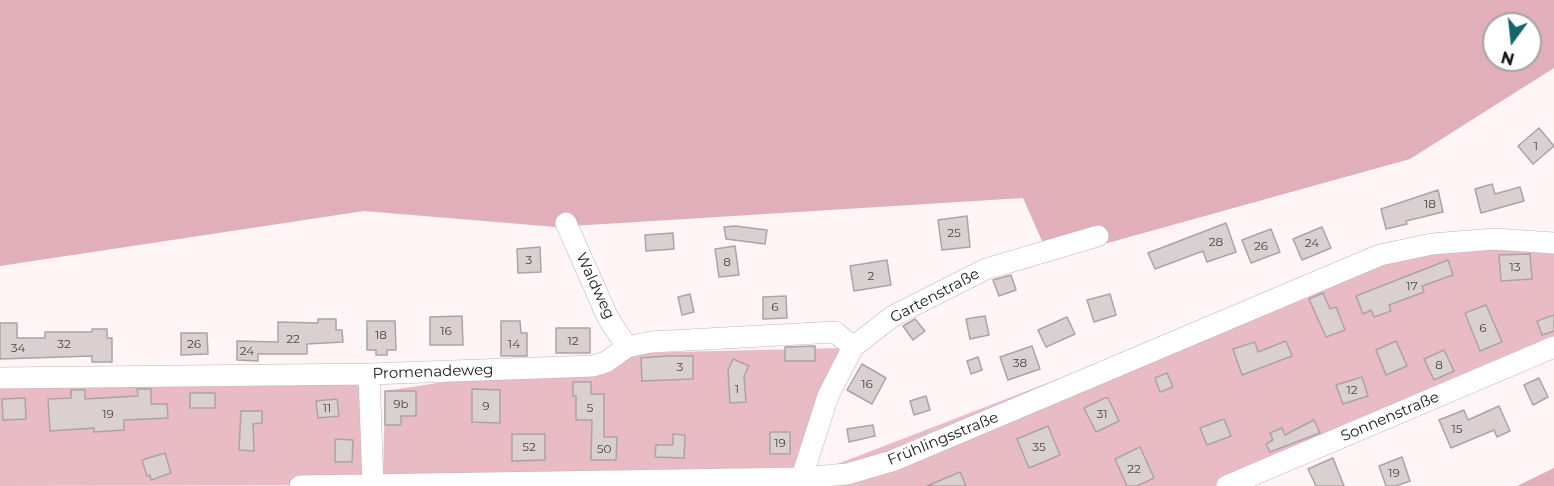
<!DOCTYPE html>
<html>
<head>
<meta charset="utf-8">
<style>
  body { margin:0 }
  #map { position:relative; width:1554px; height:486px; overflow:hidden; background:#fff4f6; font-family:Montserrat,sans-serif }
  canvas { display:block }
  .north { position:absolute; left:1482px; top:12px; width:60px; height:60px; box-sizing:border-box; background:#fff; border:2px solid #a4a3a3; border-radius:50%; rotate:195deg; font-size:16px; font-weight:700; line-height:24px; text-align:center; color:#1c1819 }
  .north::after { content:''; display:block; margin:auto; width:21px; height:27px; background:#146469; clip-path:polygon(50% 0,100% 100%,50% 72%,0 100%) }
</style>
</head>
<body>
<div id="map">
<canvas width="1554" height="486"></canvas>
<div class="north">N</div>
</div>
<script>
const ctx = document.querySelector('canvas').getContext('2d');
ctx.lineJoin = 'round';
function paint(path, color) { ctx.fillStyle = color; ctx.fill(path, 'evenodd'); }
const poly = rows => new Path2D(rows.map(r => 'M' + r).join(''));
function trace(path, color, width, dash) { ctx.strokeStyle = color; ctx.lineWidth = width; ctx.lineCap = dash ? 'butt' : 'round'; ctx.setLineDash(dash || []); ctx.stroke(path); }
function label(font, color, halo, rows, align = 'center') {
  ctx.font = font + ' Montserrat,sans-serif'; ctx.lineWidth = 4.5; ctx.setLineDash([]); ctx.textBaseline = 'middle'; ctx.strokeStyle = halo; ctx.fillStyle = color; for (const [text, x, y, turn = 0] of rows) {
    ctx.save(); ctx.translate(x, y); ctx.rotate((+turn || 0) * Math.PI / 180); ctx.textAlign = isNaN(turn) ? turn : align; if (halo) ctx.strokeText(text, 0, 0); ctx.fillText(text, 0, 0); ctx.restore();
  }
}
paint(poly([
  [1554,246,1554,347,1227,486,799,486,801,478,1380,255],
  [841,348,794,471,574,471,383,476,385,391,635,353],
  [369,374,373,485,0,486,0,378]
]), '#e9bbc4');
paint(poly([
  [0,0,1554,0,1554,68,1410,159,1050,259,1023,198,556,227,364,211,0,266],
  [1494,24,1530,24,1530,60,1494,60],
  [1554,468,1554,486,1517,486]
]), '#e1afb9');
const building = poly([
  [1539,128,1554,146,1533,164,1518,146,1539,128],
  [1492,184,1495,194,1520,187,1524,201,1481,213,1475,189,1492,184],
  [1438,190,1443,212,1406,221,1407,224,1386,229,1381,209,1438,190],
  [967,216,970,247,942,250,938,220,967,216],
  [1226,223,1236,252,1207,262,1203,251,1155,269,1148,253,1226,223],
  [735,226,767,230,765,244,726,239,724,227,735,226],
  [1322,227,1331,248,1302,260,1293,239,1322,227],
  [1271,229,1280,252,1251,263,1242,240,1271,229],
  [673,233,674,249,646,251,645,235,673,233],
  [735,246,739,275,719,277,715,249,735,246],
  [540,247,541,272,518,273,517,249,540,247],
  [1530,254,1532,279,1501,281,1499,255,1530,254],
  [887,260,891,285,854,291,850,266,887,260],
  [1448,260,1453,275,1422,286,1424,292,1389,305,1391,311,1374,317,1371,310,1363,314,1356,296,1448,260],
  [1011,275,1016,290,999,296,993,280,1011,275],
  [1323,293,1330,309,1336,307,1345,330,1326,337,1309,299,1323,293],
  [690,294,694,312,682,315,678,297,690,294],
  [1110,294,1116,315,1094,322,1087,300,1110,294],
  [786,296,787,318,763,319,763,297,786,296],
  [1486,305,1502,342,1480,351,1465,313,1486,305],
  [1554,315,1554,331,1542,335,1537,321,1554,315],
  [462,316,463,345,430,345,430,317,462,316],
  [985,316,989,335,970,339,966,319,985,316],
  [1067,317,1075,334,1046,347,1038,330,1067,317],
  [318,319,336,319,336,330,342,330,343,342,307,344,307,354,258,354,258,361,237,360,237,341,278,342,278,322,318,323,318,319],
  [915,319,925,331,913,340,903,326,915,319],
  [367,321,395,321,396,350,387,350,387,355,376,355,376,350,367,350,367,321],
  [501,321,520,321,521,333,527,333,527,356,501,356,501,321],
  [0,323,17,323,17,338,45,338,45,332,92,332,92,329,107,329,107,338,112,338,112,362,92,362,92,356,0,359,0,323],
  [556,328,590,328,590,353,556,353,556,328],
  [181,333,207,333,208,354,181,355,181,333],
  [1286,341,1292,356,1242,375,1233,349,1255,342,1258,352,1286,341],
  [1396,341,1407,366,1386,375,1376,350,1396,341],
  [815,346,815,361,785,361,785,347,815,346],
  [1032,346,1040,369,1008,380,1000,357,1032,346],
  [1444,350,1454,371,1434,380,1424,359,1444,350],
  [667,356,693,356,693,379,642,381,641,358,667,356],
  [978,357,982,370,971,374,967,361,978,357],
  [733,359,749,366,744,376,746,402,730,403,728,370,733,359],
  [862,364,886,378,872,404,847,390,862,364],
  [1167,373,1173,387,1160,392,1155,378,1167,373],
  [1362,377,1368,396,1343,404,1336,385,1362,377],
  [1539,378,1548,397,1533,405,1524,385,1539,378],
  [573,382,591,382,591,394,604,394,604,437,617,437,616,460,591,460,592,420,576,420,576,396,573,396,573,382],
  [137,389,151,389,151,404,167,404,168,418,124,420,124,430,94,432,94,428,50,431,48,399,71,398,71,390,85,390,85,399,138,396,137,389],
  [472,389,500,390,500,423,472,422,472,389],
  [385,391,416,391,416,416,401,416,401,425,385,425,385,391],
  [190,393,215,393,215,408,190,408,190,393],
  [926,396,930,410,914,415,910,401,926,396],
  [25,398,26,419,3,420,2,399,25,398],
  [1105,398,1108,398,1119,421,1096,432,1084,408,1105,398],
  [337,399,339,416,318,418,316,401,337,399],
  [1499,406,1510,431,1497,437,1494,430,1451,448,1439,420,1464,410,1468,420,1499,406],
  [241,411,262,411,262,423,253,424,254,451,239,450,241,411],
  [1224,419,1231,436,1207,445,1200,428,1224,419],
  [1314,420,1320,433,1270,452,1266,444,1273,440,1270,433,1282,428,1285,435,1314,420],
  [873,425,875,436,849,442,847,429,873,425],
  [1048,426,1060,455,1029,468,1017,439,1048,426],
  [770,432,790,432,790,454,770,454,770,432],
  [512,434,545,434,545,460,512,461,512,434],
  [673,434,685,435,684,458,655,457,656,445,673,445,673,434],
  [335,439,353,440,352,462,335,462,335,439],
  [1140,447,1154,478,1137,486,1127,486,1115,459,1140,447],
  [165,453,171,473,151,480,150,475,147,476,142,460,165,453],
  [1402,457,1410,481,1396,486,1386,486,1379,466,1402,457],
  [1333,458,1344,486,1316,486,1308,469,1333,458],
  [960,472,966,486,927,486,960,472]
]);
paint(building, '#dad0d2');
trace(building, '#ada3a4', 1.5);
const minor = poly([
  [566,223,608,318,627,347],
  [369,374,373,485],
  [0,378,369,374,593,366,606,362,627,347,651,342,835,332,853,347],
  [300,486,801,478,847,474,892,461,1380,255,1432,244,1494,239,1554,243],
  [799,486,828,396,853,347,893,316,986,269,1098,236],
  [1227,486,1554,347]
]);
trace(minor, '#bfb5b7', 22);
trace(minor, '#fff', 21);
label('12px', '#4c4647', null, [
  ["1",1536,146],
  ["18",1430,204],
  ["25",954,233],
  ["28",1216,242],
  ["24",1312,243],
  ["26",1261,246],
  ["3",529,260],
  ["8",727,262],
  ["13",1515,267],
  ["2",871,276],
  ["17",1412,286],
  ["6",775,307],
  ["6",1483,328],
  ["16",446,331],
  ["18",381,335],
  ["22",293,339],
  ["12",573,341],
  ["32",64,344],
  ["26",194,344],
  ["14",514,344],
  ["34",18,348],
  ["24",247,351],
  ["38",1020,363],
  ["8",1439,365],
  ["3",680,367],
  ["16",867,384],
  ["1",737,389],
  ["12",1352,390],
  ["9b",401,404],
  ["9",486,406],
  ["11",327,408],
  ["5",590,408],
  ["19",108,414],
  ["31",1102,414],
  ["15",1457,429],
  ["19",780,443],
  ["52",529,447],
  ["35",1039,447],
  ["50",604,449],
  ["22",1134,469],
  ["19",1394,473]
]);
label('15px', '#1c1819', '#fff', [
  ["Waldweg",595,286,65],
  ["Gartenstraße",935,296,-28],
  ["Promenadeweg",433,372,-2],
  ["Sonnenstraße",1390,417,-23],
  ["Frühlingsstraße",943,439,-22]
]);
</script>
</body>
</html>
